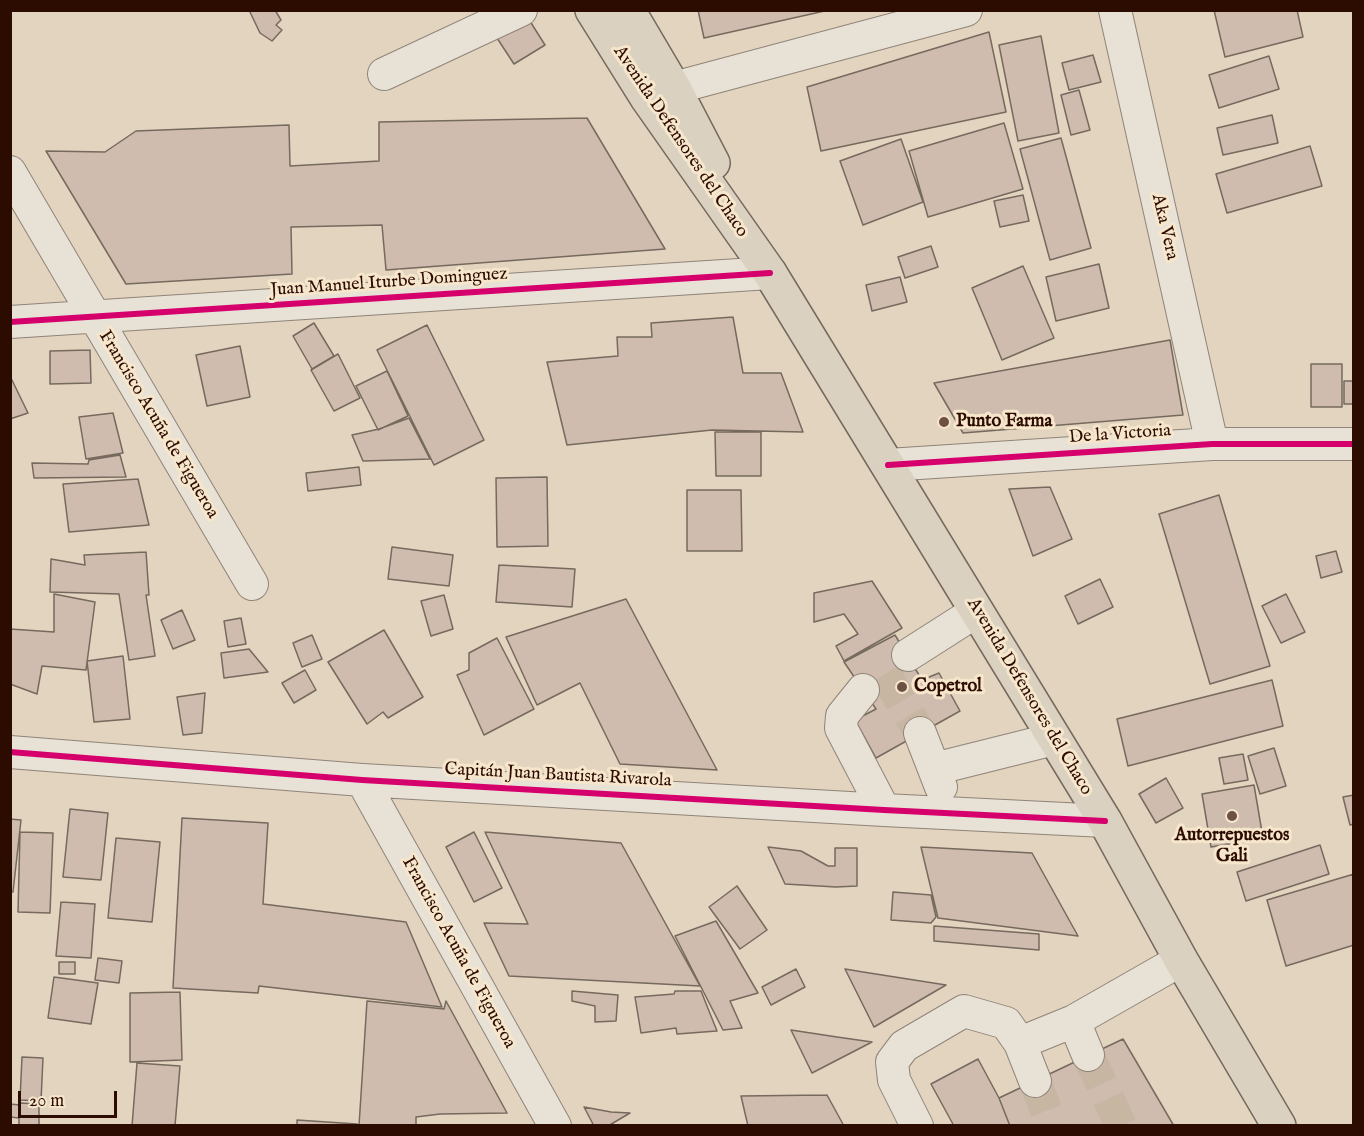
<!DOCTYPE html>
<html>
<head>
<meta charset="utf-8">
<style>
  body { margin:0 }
  #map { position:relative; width:1364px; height:1136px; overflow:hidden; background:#e2d4bf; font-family:"IM FELL English",serif }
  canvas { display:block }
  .frame { position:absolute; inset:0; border:12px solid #2c0b01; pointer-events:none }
  .scale { position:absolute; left:18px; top:1091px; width:99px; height:27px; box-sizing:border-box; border:3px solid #2c0b01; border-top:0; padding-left:8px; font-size:18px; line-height:21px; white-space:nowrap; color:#2c0b01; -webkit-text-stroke:4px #f6e6cc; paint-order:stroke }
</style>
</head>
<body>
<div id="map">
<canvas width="1364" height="1136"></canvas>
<div class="frame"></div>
<div class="scale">20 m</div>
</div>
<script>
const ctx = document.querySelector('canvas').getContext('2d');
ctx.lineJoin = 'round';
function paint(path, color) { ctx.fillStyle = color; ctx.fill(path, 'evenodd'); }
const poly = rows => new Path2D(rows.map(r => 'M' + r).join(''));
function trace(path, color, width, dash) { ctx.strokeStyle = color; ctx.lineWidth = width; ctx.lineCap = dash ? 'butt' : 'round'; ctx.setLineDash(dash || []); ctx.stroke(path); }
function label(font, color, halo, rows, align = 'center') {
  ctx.font = font + ' "IM FELL English",serif'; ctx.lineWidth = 6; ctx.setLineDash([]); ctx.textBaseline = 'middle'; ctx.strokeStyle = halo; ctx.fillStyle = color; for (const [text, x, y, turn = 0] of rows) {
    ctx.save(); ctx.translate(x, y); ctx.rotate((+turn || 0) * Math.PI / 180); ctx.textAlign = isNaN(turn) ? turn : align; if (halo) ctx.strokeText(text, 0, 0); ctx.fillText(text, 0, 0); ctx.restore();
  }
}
const building = poly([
  [249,10,275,10,281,20,276,25,282,30,272,41,260,33,249,10],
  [698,10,829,10,704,38,698,10],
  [1214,10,1297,10,1303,37,1225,57,1214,10],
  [528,18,545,45,514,64,497,38,528,18],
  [989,32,1006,112,821,151,807,87,989,32],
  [1041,36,1059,133,1018,141,999,45,1041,36],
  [1093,55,1101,82,1069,90,1062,63,1093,55],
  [1269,56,1279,89,1219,108,1209,75,1269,56],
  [1079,90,1090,130,1071,135,1061,95,1079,90],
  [1272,115,1278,143,1223,155,1217,128,1272,115],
  [587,118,665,249,386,270,382,225,291,227,292,274,126,284,46,151,105,152,136,131,289,125,290,166,379,161,379,122,587,118],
  [1004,123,1023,189,928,217,909,151,1004,123],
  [1061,138,1091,248,1050,260,1020,149,1061,138],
  [901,139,923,202,863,225,840,161,901,139],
  [1310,146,1322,186,1227,213,1216,174,1310,146],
  [1023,195,1029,221,1000,227,994,201,1023,195],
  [931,246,938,267,905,278,898,257,931,246],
  [1099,264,1109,308,1056,321,1046,277,1099,264],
  [1023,266,1054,338,1002,360,972,288,1023,266],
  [900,277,907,302,872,311,866,285,900,277],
  [733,317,743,373,781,373,803,432,712,430,567,445,547,362,618,356,617,337,652,337,651,323,733,317],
  [314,323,334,356,312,369,293,336,314,323],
  [427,325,484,440,434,465,377,350,427,325],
  [1170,340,1183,415,963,433,934,383,1170,340],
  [240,346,250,397,207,406,196,355,240,346],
  [90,350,91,383,50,384,50,351,90,350],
  [338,354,360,398,334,411,311,370,338,354],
  [1311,364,1342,364,1342,407,1311,407,1311,364],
  [387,371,408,416,378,430,356,386,387,371],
  [10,376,28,413,10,419,10,376],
  [1344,381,1354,381,1354,404,1344,404,1344,381],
  [113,413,123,453,86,459,79,417,113,413],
  [409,418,430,459,363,461,352,435,379,429,409,418],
  [715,432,761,432,761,476,716,476,715,432],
  [120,455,126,477,34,478,32,463,88,464,89,460,120,455],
  [359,467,361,485,308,491,306,473,359,467],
  [547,477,548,546,497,547,496,478,547,477],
  [138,479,149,525,69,532,63,484,138,479],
  [1050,487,1072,539,1033,556,1009,489,1050,487],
  [687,490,741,490,742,551,687,551,687,490],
  [1219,495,1270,666,1210,684,1159,514,1219,495],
  [392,547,453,555,449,586,388,579,392,547],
  [1336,551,1342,572,1321,578,1316,556,1336,551],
  [146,552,149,595,146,595,155,656,129,660,119,594,50,592,51,559,85,565,84,555,146,552],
  [499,565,575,569,572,607,496,602,499,565],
  [1100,579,1113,607,1078,624,1065,596,1100,579],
  [872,581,902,628,844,661,836,646,858,634,844,614,814,622,814,593,872,581],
  [54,594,95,602,86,670,42,666,37,694,10,684,10,629,54,632,54,594],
  [1286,594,1305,632,1281,643,1262,606,1286,594],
  [444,595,453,629,431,636,421,601,444,595],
  [626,599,717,770,620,764,580,683,537,705,506,637,626,599],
  [182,610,195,640,173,649,161,620,182,610],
  [241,618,246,644,228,647,224,621,241,618],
  [384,630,423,697,388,718,383,712,367,724,328,662,384,630],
  [312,635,322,659,302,667,293,643,312,635],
  [895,635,922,680,939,673,960,711,876,758,855,720,876,709,844,662,895,635],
  [497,638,534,709,484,735,457,675,469,670,469,653,497,638],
  [249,649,268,672,224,678,221,653,249,649],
  [123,656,130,719,94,722,87,661,123,656],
  [305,670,316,690,294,703,282,683,305,670],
  [1272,680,1283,726,1128,766,1117,719,1272,680],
  [205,693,202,733,183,735,177,697,205,693],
  [1274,748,1286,786,1260,794,1248,756,1274,748],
  [1243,754,1248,780,1224,784,1219,758,1243,754],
  [1166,778,1183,808,1156,823,1139,794,1166,778],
  [1254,785,1263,838,1211,847,1202,794,1254,785],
  [1354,795,1354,824,1350,825,1343,797,1354,795],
  [70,809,108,813,101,880,63,877,70,809],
  [182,818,268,823,263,904,406,922,442,1007,259,986,258,993,173,988,182,818],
  [10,819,21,820,13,892,10,892,10,819],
  [20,832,53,833,50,913,18,912,20,832],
  [474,832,502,888,474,902,446,847,474,832],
  [485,832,621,843,700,986,509,976,484,923,528,924,485,832],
  [116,838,160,842,152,922,108,918,116,838],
  [1320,845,1329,874,1246,901,1237,872,1320,845],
  [768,847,801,851,828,866,835,866,835,848,857,848,857,886,836,887,785,884,768,847],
  [921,847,1032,853,1078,936,938,918,921,847],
  [1354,874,1354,945,1286,966,1267,900,1354,874],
  [737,886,767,930,740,949,709,907,737,886],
  [893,892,931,895,936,917,931,923,891,920,893,892],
  [61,902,95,904,91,958,56,956,61,902],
  [716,921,758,993,730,1001,742,1028,723,1030,675,936,716,921],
  [934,926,1039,934,1039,950,934,941,934,926],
  [98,958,122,961,119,983,95,980,98,958],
  [59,962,75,962,75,974,59,974,59,962],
  [796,969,805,987,771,1005,762,987,796,969],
  [845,969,863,972,946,985,874,1027,845,969],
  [54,977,98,983,91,1024,48,1018,54,977],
  [572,991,618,995,616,1021,595,1022,595,1006,572,1001,572,991],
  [675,991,701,991,717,1031,677,1034,676,1028,641,1033,635,997,674,994,675,991],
  [180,992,182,1060,130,1062,130,993,180,992],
  [367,1001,444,1009,446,1001,507,1113,440,1114,416,1117,416,1126,359,1126,367,1001],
  [791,1030,837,1037,872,1042,812,1073,791,1030],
  [1123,1039,1174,1126,1010,1126,999,1098,1123,1039],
  [22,1057,43,1058,41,1101,20,1100,22,1057],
  [978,1059,999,1098,1010,1126,954,1126,931,1084,978,1059],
  [137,1063,180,1066,175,1126,132,1126,137,1063],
  [827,1095,844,1126,748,1126,741,1096,827,1095],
  [20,1103,39,1104,39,1126,19,1126,19,1118,10,1117,10,1104,20,1105,20,1103],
  [584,1107,611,1112,630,1113,608,1126,594,1126,584,1107],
  [297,1120,357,1124,357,1126,297,1126,297,1120]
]);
paint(building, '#cfbcae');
trace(building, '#76695e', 1.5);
trace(poly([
  [885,674,920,733],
  [1088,1055,1121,1126],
  [1035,1081,1052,1126]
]), '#c7b6a2', 32, [32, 16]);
const minor = poly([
  [1115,10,1212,444],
  [384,74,521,10],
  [651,96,674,88,966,10],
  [10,172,252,584],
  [10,322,770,273],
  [888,465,1212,444,1354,444],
  [908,655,977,611],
  [863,690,842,716,841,728,884,810],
  [920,733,941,787],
  [10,752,362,780,884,810,1105,821],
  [934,769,1054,739],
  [362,780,555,1126],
  [1074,1021,1088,1055],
  [1035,1081,1020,1043,1074,1021,1181,960],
  [917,1126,894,1080,892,1062,904,1046,964,1011,1006,1023,1020,1043]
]);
const major = poly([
  [770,273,1105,821,1181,960,1279,1126]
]);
const highway = poly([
  [592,10,647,98,770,273],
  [628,10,674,88,713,163]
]);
trace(minor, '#908478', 34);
trace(major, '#76695e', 36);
trace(highway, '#76695e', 36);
trace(minor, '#e7e1d6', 32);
trace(major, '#dad1c1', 33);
trace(highway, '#dad1c1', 33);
trace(poly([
  [10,322,770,273],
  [888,465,1212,444,1354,444],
  [10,752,362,780,884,810,1105,821]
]), '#d6006c', 6);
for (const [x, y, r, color] of [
  [944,422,6,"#6c5144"],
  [902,687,6,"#6c5144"],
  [1232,816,6,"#6c5144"]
]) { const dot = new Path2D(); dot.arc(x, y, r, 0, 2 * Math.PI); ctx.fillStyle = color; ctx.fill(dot); trace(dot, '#f6e6cc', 2); }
label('18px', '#2c0b01', '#f6e6cc', [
  ["Avenida Defensores del Chaco",680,142,56],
  ["Aka Vera",1164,227,77],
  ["Juan Manuel Iturbe Dominguez",389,283,-4],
  ["Francisco Acuña de Figueroa",158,425,59],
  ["De la Victoria",1120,435,-4],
  ["Avenida Defensores del Chaco",1029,697,59],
  ["Capitán Juan Bautista Rivarola",558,776,3],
  ["Francisco Acuña de Figueroa",458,953,61]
]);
label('bold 18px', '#2c0b01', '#f6e6cc', [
  ["Punto Farma",956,422],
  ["Copetrol",914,687],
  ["Autorrepuestos",1232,836,"center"],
  ["Gali",1232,857,"center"]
], 'left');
</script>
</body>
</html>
